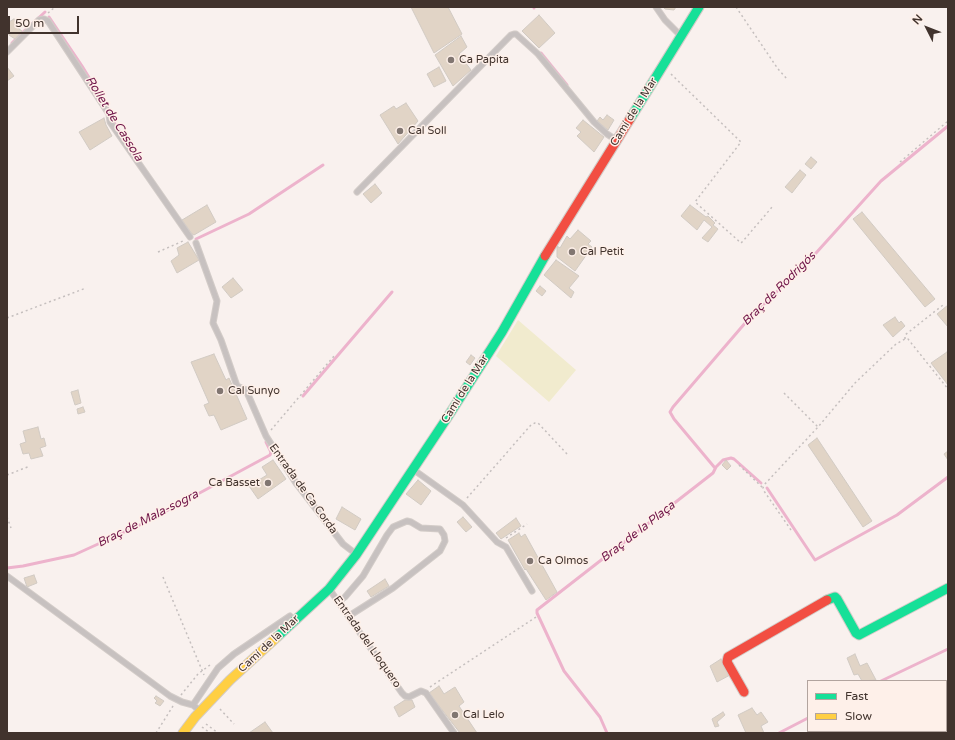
<!DOCTYPE html>
<html>
<head>
<meta charset="utf-8">
<style>
  body { margin:0 }
  #map { position:relative; width:955px; height:740px; overflow:hidden; background:#f9f1ee; font-family:"Varela Round",sans-serif }
  canvas { display:block }
  .frame { position:absolute; inset:0; border:8px solid #41332d; pointer-events:none }
  .legend { position:absolute; left:807px; top:680px; width:140px; height:52px; box-sizing:border-box; background:#fef0e9; border:1px solid #b2a49e; margin:0; padding:5px 7px; list-style:none; font-size:12px; color:#41332d }
  .legend li { display:flex; align-items:center; gap:8px; height:20px }
  .legend b { width:20px; border:1px solid #b2a49e }
  .north { position:absolute; left:907px; top:8px; width:40px; height:40px; -webkit-text-stroke:3px #fef0e9; paint-order:stroke; rotate:312deg; font-size:11px; font-weight:700; line-height:16px; text-align:center; color:#41332d }
  .north::after { content:''; display:block; margin:auto; width:14px; height:18px; background:#41332d; clip-path:polygon(50% 0,100% 100%,50% 72%,0 100%) }
  .scale { position:absolute; left:8px; top:16px; width:71px; height:18px; box-sizing:border-box; border:2px solid #41332d; border-top:0; padding-left:5px; font-size:12px; line-height:14px; white-space:nowrap; color:#41332d; -webkit-text-stroke:3px #fef0e9; paint-order:stroke }
</style>
</head>
<body>
<div id="map">
<canvas width="955" height="740"></canvas>
<div class="frame"></div>
<ul class="legend">
<li><b style="height:5px;background:#16e098"></b>Fast</li>
<li><b style="height:5px;background:#ffcf43"></b>Slow</li>
</ul>
<div class="north">N</div>
<div class="scale">50 m</div>
</div>
<script>
const ctx = document.querySelector('canvas').getContext('2d');
ctx.lineJoin = 'round';
function paint(path, color) { ctx.fillStyle = color; ctx.fill(path, 'evenodd'); }
const poly = rows => new Path2D(rows.map(r => 'M' + r).join(''));
function trace(path, color, width, dash) { ctx.strokeStyle = color; ctx.lineWidth = width; ctx.lineCap = dash ? 'butt' : 'round'; ctx.setLineDash(dash || []); ctx.stroke(path); }
function label(font, color, halo, rows, align = 'center') {
  ctx.font = font + ' "Varela Round",sans-serif'; ctx.lineWidth = 3; ctx.setLineDash([]); ctx.textBaseline = 'middle'; ctx.strokeStyle = halo; ctx.fillStyle = color; for (const [text, x, y, turn = 0] of rows) {
    ctx.save(); ctx.translate(x, y); ctx.rotate((+turn || 0) * Math.PI / 180); ctx.textAlign = isNaN(turn) ? turn : align; if (halo) ctx.strokeText(text, 0, 0); ctx.fillText(text, 0, 0); ctx.restore();
  }
}
paint(poly([
  [518,320,576,370,549,402,496,356]
]), '#f1ebce');
trace(poly([
  [534,8,534,7],
  [49,17,82,66,107,107],
  [12,43,23,32,45,12],
  [541,53,567,85],
  [111,114,114,122,120,132],
  [196,239,249,214,323,165],
  [303,396,392,292],
  [715,468,674,419,670,412,673,407,746,322,816,253,881,181,948,126],
  [767,488,815,560,897,515,948,477],
  [7,568,23,566,74,555,144,523,270,455,271,452,266,442],
  [881,681,948,649],
  [607,733,600,717,564,671,537,613,537,610,713,473,716,467,723,460,731,458,734,459,761,483],
  [779,733,808,718]
]), '#edb3cc', 3);
const building = poly([
  [411,7,448,7,462,34,434,53,411,7],
  [663,7,676,7,674,10,665,9,663,7],
  [539,15,555,33,539,48,522,31,539,15],
  [14,19,19,29,22,31,15,39,9,35,7,30,7,23,14,19],
  [461,36,467,47,459,54,471,70,453,86,435,55,461,36],
  [7,67,14,76,7,81,7,67],
  [439,67,446,81,434,87,427,74,439,67],
  [406,103,418,121,398,144,380,115,394,106,396,109,406,103],
  [607,115,614,120,608,130,597,121,600,117,603,120,607,115],
  [104,118,106,125,112,136,90,150,79,132,104,118],
  [583,120,604,137,594,152,577,136,581,132,576,128,583,120],
  [811,157,817,162,811,169,805,164,811,157],
  [800,170,806,175,792,193,785,187,800,170],
  [375,184,382,193,371,203,363,194,375,184],
  [207,205,216,222,194,235,192,234,182,220,207,205],
  [690,205,706,217,708,216,715,223,713,225,718,229,708,242,702,238,712,227,704,220,697,230,681,216,690,205],
  [862,212,935,299,925,307,853,219,862,212],
  [578,230,591,241,588,244,592,247,575,271,557,257,557,246,560,248,567,236,570,239,578,230],
  [188,242,199,260,177,273,171,261,179,255,177,248,188,242],
  [556,260,579,276,569,288,574,292,571,298,544,275,556,260],
  [233,278,243,290,231,298,222,287,233,278],
  [540,286,546,291,542,296,536,291,540,286],
  [948,305,948,327,937,314,948,305],
  [895,317,899,323,901,321,905,326,893,337,883,325,895,317],
  [947,352,948,353,948,385,931,363,947,352],
  [214,354,226,380,229,378,247,419,221,430,214,415,209,416,204,405,209,403,191,362,214,354],
  [471,355,475,358,470,365,466,362,471,355],
  [78,390,81,403,75,405,71,392,78,390],
  [83,407,85,412,78,414,77,409,83,407],
  [38,427,41,439,44,438,46,446,40,448,43,456,31,459,29,453,23,454,20,444,26,442,23,431,38,427],
  [817,438,872,521,863,527,808,445,817,438],
  [948,451,948,460,944,454,948,451],
  [273,460,286,479,258,499,249,486,267,475,262,467,273,460],
  [726,460,731,466,727,470,722,465,726,460],
  [418,480,431,491,421,505,406,494,418,480],
  [342,507,361,519,355,530,336,519,342,507],
  [463,517,472,527,466,532,457,522,463,517],
  [516,518,521,526,501,539,496,533,516,518],
  [519,533,521,537,525,534,557,592,546,600,526,569,525,570,508,540,519,533],
  [34,575,37,583,27,587,24,578,34,575],
  [385,579,389,586,371,597,367,591,385,579],
  [855,654,860,666,867,663,876,680,862,681,858,674,854,675,847,658,855,654],
  [721,659,730,675,717,682,710,666,721,659],
  [439,686,444,694,455,687,464,702,459,706,477,733,460,733,429,693,439,686],
  [156,696,164,701,160,706,155,703,157,701,154,698,156,696],
  [405,700,412,700,415,707,399,717,394,707,405,700],
  [946,702,948,702,948,716,946,711,946,702],
  [752,708,757,715,761,712,768,722,761,726,764,733,746,733,738,715,752,708],
  [723,712,725,715,717,722,719,726,715,727,712,719,723,712],
  [265,722,273,733,249,733,265,722]
]);
paint(building, '#e1d4c6');
trace(building, '#d1cac3', 1);
const lane = poly([
  [656,7,665,20,680,35],
  [7,52,39,20,44,19,48,21,109,114,110,122,190,237],
  [357,192,511,35,514,34,516,34,538,54,594,122,607,134,616,140],
  [196,243,217,301,213,323,221,340,237,386,246,390,266,436,296,483,343,544,356,554],
  [414,470,463,505,497,542,506,547,532,591],
  [7,576,170,696,182,702,193,705,199,710],
  [330,590,402,693,405,696,409,697,421,691,426,693,454,733],
  [338,602,345,597,363,576,387,535,393,527,407,521,411,522,421,528,440,529,444,535,445,541,440,551,393,588,349,616],
  [193,705,218,668,234,654,290,616]
]);
const fast = poly([
  [630,119,699,7],
  [827,600,835,597,837,599,856,633,859,635,948,588],
  [277,637,329,589,356,555,447,418,502,332,545,256]
]);
const slow = poly([
  [183,733,195,717,230,680,277,637]
]);
const jam = poly([
  [545,256,630,119],
  [744,692,727,662,728,657,827,600]
]);
trace(lane, '#d3ccc8', 7);
trace(fast, '#d3ccc8', 11);
trace(slow, '#d3ccc8', 11);
trace(jam, '#d3ccc8', 11);
trace(poly([
  [736,7,778,69,787,79],
  [48,13,55,7],
  [671,74,741,142,695,202,741,243,743,241,773,206],
  [900,162,948,121],
  [158,252,183,241],
  [7,318,86,288],
  [905,339,905,335,943,305],
  [784,393,818,427],
  [271,430,334,356],
  [739,465,763,488],
  [7,475,30,466],
  [467,498,531,425,535,423,538,423,567,454],
  [7,517,11,528],
  [791,530,764,491,763,488,764,485,818,427,855,383,896,344,905,339,908,339,948,389],
  [506,538,527,524],
  [163,577,204,675],
  [430,687,536,617],
  [181,695,198,674,210,665],
  [220,709,234,724],
  [946,722,948,721],
  [206,724,218,733],
  [202,727,210,733],
  [849,731,850,733],
  [156,733,173,706],
  [920,733,924,731]
]), '#c5bfbe', 1.5, [2, 3]);
trace(lane, '#c7c1c0', 5);
trace(fast, '#16e098', 9);
trace(slow, '#ffcf43', 9);
trace(jam, '#f24e42', 9);
for (const [x, y, r, color] of [
  [451,60,4,"#817671"],
  [400,131,4,"#817671"],
  [572,252,4,"#817671"],
  [220,391,4,"#817671"],
  [268,483,4,"#817671"],
  [530,561,4,"#817671"],
  [455,715,4,"#817671"]
]) { const dot = new Path2D(); dot.arc(x, y, r, 0, 2 * Math.PI); ctx.fillStyle = color; ctx.fill(dot); trace(dot, '#fef0e9', 1.5); }
label('11px', '#41332d', '#fef0e9', [
  ["Ca Papita",459,60],
  ["Cal Soll",408,131],
  ["Cal Petit",580,252],
  ["Cal Sunyo",228,391],
  ["Ca Basset",260,483,"right"],
  ["Ca Olmos",538,561],
  ["Cal Lelo",463,715]
], 'left');
label('11px', '#41332d', '#fef0e9', [
  ["Camí de la Mar",634,112,-58],
  ["Camí de la Mar",465,389,-58],
  ["Entrada de Ca Corda",303,489,54],
  ["Entrada del Lloquero",367,642,55],
  ["Camí de la Mar",269,644,-43]
]);
label('italic 12px', '#6f1448', '#fef0e9', [
  ["Rollet de Cassola",114,119,58],
  ["Braç de Rodrigós",779,289,-45],
  ["Braç de Mala-sogra",148,519,-27],
  ["Braç de la Plaça",638,532,-38]
]);
</script>
</body>
</html>
